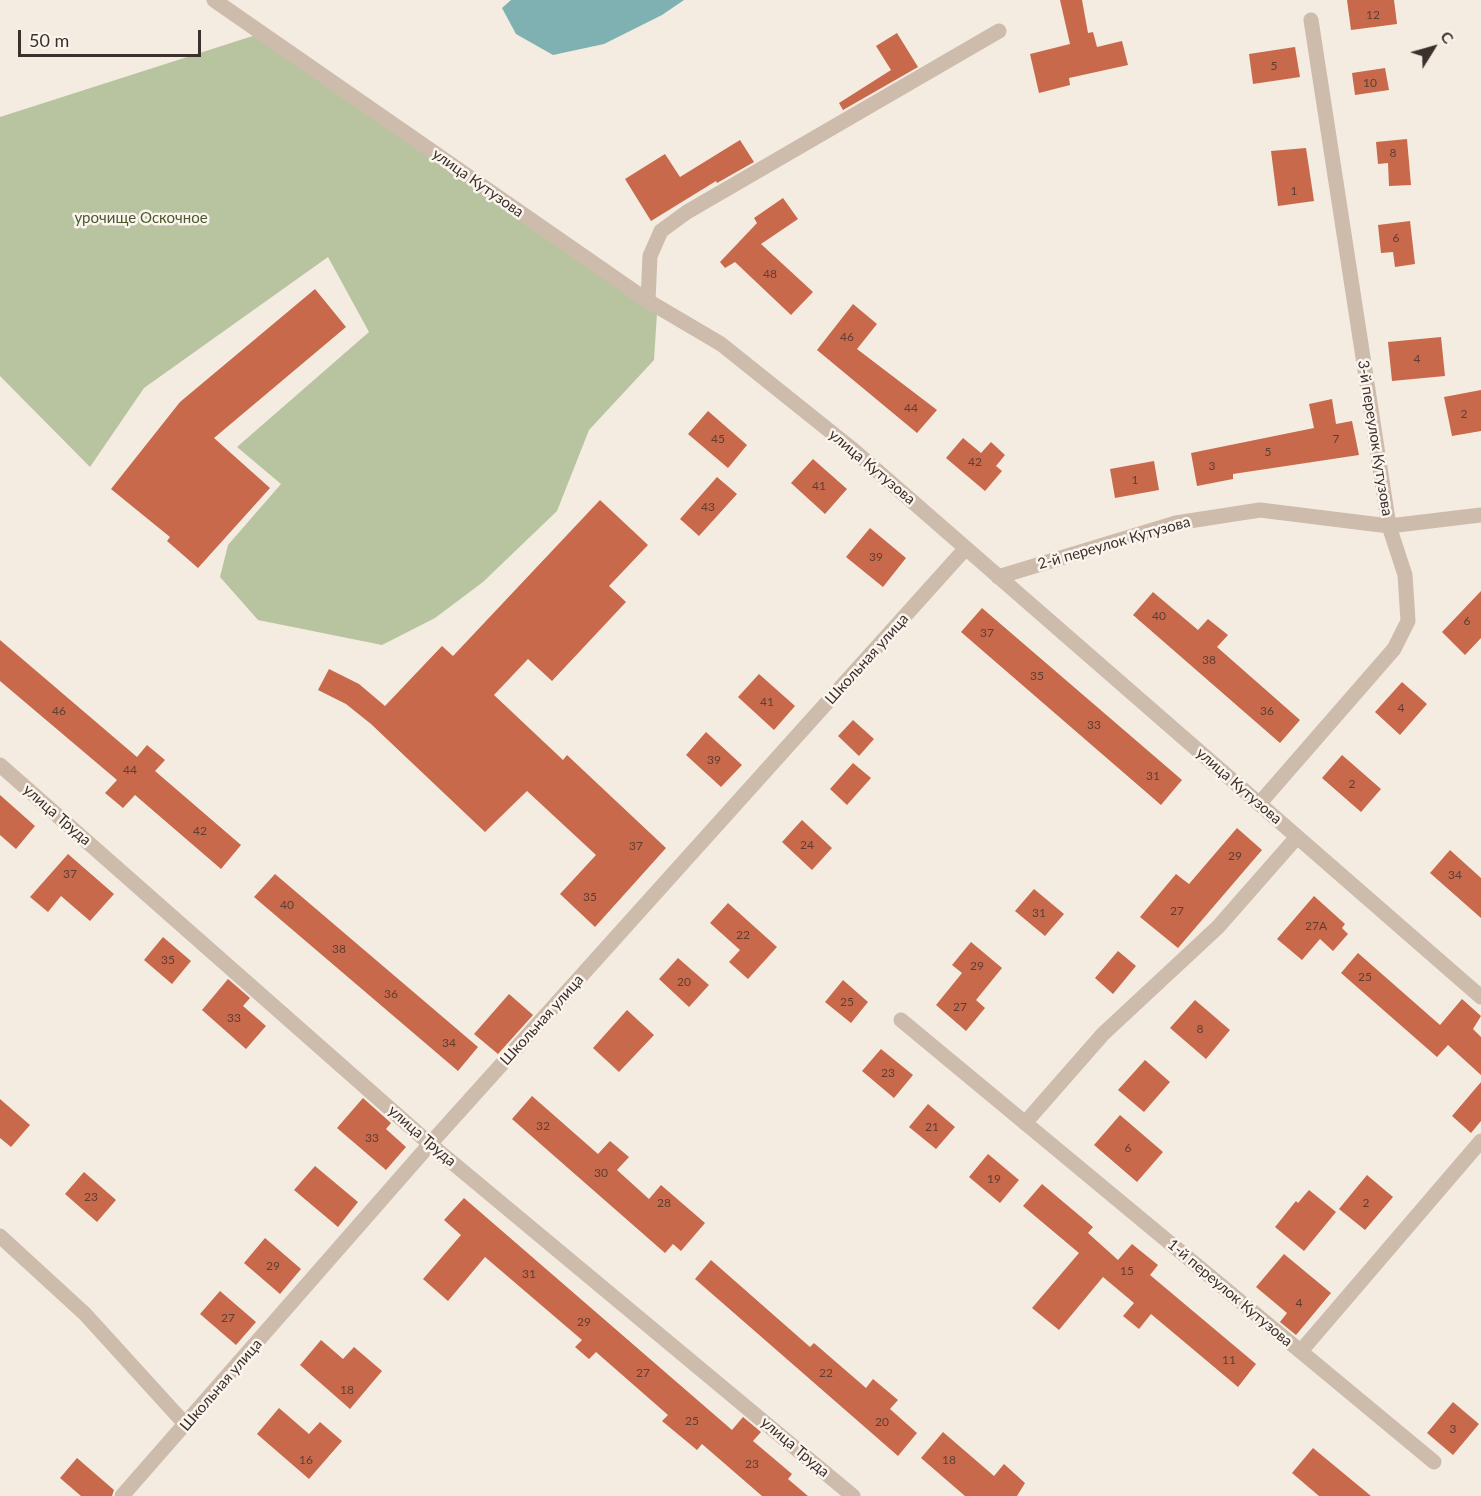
<!DOCTYPE html>
<html>
<head>
<meta charset="utf-8">
<style>
  body { margin:0 }
  #map { position:relative; width:1481px; height:1496px; overflow:hidden; background:#f4ebe1; font-family:Lato,sans-serif }
  canvas { display:block }
  .north { position:absolute; left:1403px; top:18px; width:60px; height:60px; -webkit-text-stroke:4px #fbf5ee; paint-order:stroke; rotate:53deg; font-size:16px; font-weight:700; line-height:24px; text-align:center; color:#3b302b }
  .north::after { content:''; display:block; margin:auto; width:21px; height:27px; background:#3b302b; clip-path:polygon(50% 0,100% 100%,50% 72%,0 100%) }
  .scale { position:absolute; left:18px; top:30px; width:183px; height:27px; box-sizing:border-box; border:3px solid #3b302b; border-top:0; padding-left:8px; font-size:18px; line-height:21px; white-space:nowrap; color:#3b302b; -webkit-text-stroke:4px #fbf5ee; paint-order:stroke }
</style>
</head>
<body>
<div id="map">
<canvas width="1481" height="1496"></canvas>
<div class="north">С</div>
<div class="scale">50 m</div>
</div>
<script>
const ctx = document.querySelector('canvas').getContext('2d');
ctx.lineJoin = 'round';
function paint(path, color) { ctx.fillStyle = color; ctx.fill(path, 'evenodd'); }
const poly = rows => new Path2D(rows.map(r => 'M' + r).join(''));
function trace(path, color, width, dash) { ctx.strokeStyle = color; ctx.lineWidth = width; ctx.lineCap = dash ? 'butt' : 'round'; ctx.setLineDash(dash || []); ctx.stroke(path); }
function label(font, color, halo, rows, align = 'center') {
  ctx.font = font + ' Lato,sans-serif'; ctx.lineWidth = 5; ctx.setLineDash([]); ctx.textBaseline = 'middle'; ctx.strokeStyle = halo; ctx.fillStyle = color; for (const [text, x, y, turn = 0] of rows) {
    ctx.save(); ctx.translate(x, y); ctx.rotate((+turn || 0) * Math.PI / 180); ctx.textAlign = isNaN(turn) ? turn : align; if (halo) ctx.strokeText(text, 0, 0); ctx.fillText(text, 0, 0); ctx.restore();
  }
}
paint(poly([
  [259,34,657,313,654,360,589,430,557,511,483,582,435,618,382,645,258,620,220,577,228,545,281,484,237,447,369,332,328,257,144,388,90,467,0,376,0,117]
]), '#b8c4a0');
paint(poly([
  [511,0,684,0,662,15,604,44,553,55,516,34,502,8]
]), '#7fb0b2');
paint(poly([
  [1060,0,1082,0,1088,33,1093,32,1097,47,1122,41,1128,65,1069,78,1070,85,1039,93,1030,54,1070,44],
  [1347,0,1394,0,1397,24,1351,30],
  [897,33,918,67,843,110,839,103,891,70,876,46],
  [1295,47,1300,77,1253,84,1249,54],
  [1385,68,1389,90,1355,95,1352,73],
  [1407,139,1411,185,1389,186,1388,163,1378,164,1376,142],
  [740,140,754,162,717,183,716,181,651,221,625,179,665,154,680,177],
  [1306,148,1314,201,1278,206,1271,151],
  [783,198,798,219,761,244,813,292,791,315,735,262,725,268,720,262,757,223,754,218],
  [1410,221,1415,264,1395,267,1393,252,1381,253,1378,225],
  [315,289,346,327,214,438,270,488,198,568,167,541,170,537,111,489,180,402],
  [853,304,877,324,857,349,937,410,917,433,817,350],
  [1441,337,1445,376,1392,381,1388,342],
  [1481,390,1481,431,1452,436,1444,397],
  [1332,399,1336,424,1352,421,1359,455,1233,474,1233,479,1197,486,1191,453,1314,428,1309,404],
  [708,411,747,445,728,468,688,434],
  [963,438,981,453,991,442,1005,455,996,466,1002,471,985,491,946,458],
  [813,459,847,489,825,514,791,483],
  [1154,461,1159,490,1115,498,1110,469],
  [717,477,737,494,699,536,680,519],
  [600,500,648,545,609,586,626,602,552,681,528,659,494,695,563,760,567,755,666,848,595,927,560,894,596,855,527,791,485,832,371,724,346,704,318,690,329,669,359,684,385,706,442,646,453,656],
  [870,528,906,558,883,587,846,557],
  [1481,591,1481,638,1465,655,1442,632],
  [1153,592,1198,630,1208,619,1228,635,1217,647,1300,720,1280,743,1133,615],
  [982,608,1182,780,1161,805,961,632],
  [0,640,137,757,147,745,165,760,155,771,241,845,221,869,135,795,123,808,105,793,117,780,0,681],
  [759,674,795,706,774,730,738,697],
  [1402,682,1427,704,1400,735,1375,712],
  [853,720,874,739,859,756,838,736],
  [706,732,742,765,721,787,686,755],
  [1342,755,1381,789,1361,812,1322,778],
  [853,763,871,778,847,805,830,789],
  [0,795,35,826,16,849,0,835],
  [802,820,832,848,812,870,782,842],
  [1237,828,1262,850,1178,948,1140,917,1176,874,1189,884],
  [1450,850,1481,878,1481,918,1430,873],
  [68,854,114,894,90,921,61,896,48,912,30,897],
  [275,874,478,1047,458,1071,254,897],
  [1034,889,1064,914,1045,936,1015,911],
  [1314,896,1345,924,1342,928,1348,934,1333,951,1320,939,1302,960,1277,939],
  [728,903,777,947,748,979,729,962,740,950,710,923],
  [163,937,191,961,172,984,144,960],
  [971,942,1002,968,976,1000,985,1008,966,1031,936,1005,962,973,952,965],
  [1118,951,1136,966,1113,994,1095,978],
  [1358,953,1440,1025,1462,999,1481,1016,1473,1029,1481,1037,1481,1075,1448,1045,1437,1057,1341,973],
  [678,958,709,985,689,1007,659,979],
  [228,979,250,998,243,1006,266,1026,246,1049,202,1010],
  [843,980,868,1002,851,1023,825,1002],
  [509,994,533,1015,498,1054,474,1034],
  [1195,1000,1230,1030,1206,1059,1170,1028],
  [627,1010,654,1035,619,1072,593,1048],
  [881,1049,913,1075,894,1098,862,1071],
  [1145,1060,1170,1082,1144,1112,1118,1090],
  [1481,1082,1481,1121,1471,1133,1452,1116],
  [532,1096,598,1154,610,1141,629,1157,617,1170,649,1199,661,1185,705,1223,681,1251,673,1244,665,1253,512,1119],
  [363,1098,391,1123,386,1129,406,1147,386,1170,337,1128],
  [0,1099,30,1125,11,1147,0,1138],
  [928,1104,955,1127,936,1149,909,1127],
  [1120,1115,1163,1152,1137,1182,1094,1145],
  [988,1154,1019,1180,1000,1203,969,1177],
  [315,1166,358,1202,338,1227,294,1190],
  [84,1172,116,1200,97,1222,65,1194],
  [1367,1175,1393,1197,1365,1230,1339,1209],
  [1042,1184,1093,1227,1088,1233,1118,1260,1132,1244,1158,1265,1150,1275,1256,1364,1238,1387,1151,1314,1139,1329,1123,1316,1134,1303,1103,1277,1059,1330,1032,1308,1079,1253,1023,1206],
  [1309,1190,1336,1212,1304,1251,1275,1227,1296,1201,1298,1203],
  [464,1198,732,1430,743,1417,761,1432,753,1441,792,1474,788,1479,808,1496,762,1496,702,1444,697,1450,662,1421,668,1415,596,1352,589,1359,575,1347,582,1340,485,1257,448,1301,423,1279,461,1235,444,1220],
  [265,1238,301,1269,280,1294,244,1263],
  [1284,1254,1331,1293,1296,1335,1280,1322,1287,1313,1256,1287],
  [711,1260,810,1347,814,1343,866,1388,873,1379,898,1400,890,1409,917,1433,898,1456,695,1279],
  [220,1291,256,1322,236,1345,200,1314],
  [321,1340,343,1359,354,1347,382,1371,350,1409,300,1365],
  [1453,1402,1479,1424,1453,1455,1427,1433],
  [279,1408,309,1434,320,1422,342,1441,309,1479,257,1434],
  [943,1432,994,1476,1004,1464,1025,1483,1017,1496,965,1496,921,1458],
  [1313,1448,1371,1496,1319,1496,1292,1473],
  [77,1458,114,1490,112,1496,81,1496,60,1478]
]), '#c8694b');
trace(poly([
  [214,0,648,301,721,344,851,448,1481,997],
  [648,301,650,256,661,231,687,212,999,31],
  [998,577,1176,523,1260,510,1389,526,1481,515],
  [0,765,430,1144,853,1496],
  [1259,804,1394,649,1408,621,1405,575,1389,526,1311,20],
  [901,1020,1434,1462],
  [1025,1123,1103,1034,1218,927,1297,837],
  [0,1236,85,1314,186,1425],
  [1301,1351,1481,1141],
  [122,1496,430,1144,966,548]
]), '#cdbbac', 15);
label('12px', '#5e3e33', null, [
  ["12",1373,15],
  ["5",1274,66],
  ["10",1370,83],
  ["8",1393,153],
  ["1",1294,191],
  ["6",1396,238],
  ["48",770,274],
  ["46",847,337],
  ["4",1417,359],
  ["44",911,408],
  ["2",1464,414],
  ["45",718,439],
  ["7",1336,439],
  ["5",1268,452],
  ["42",975,462],
  ["3",1212,466],
  ["1",1135,480],
  ["41",819,486],
  ["43",708,507],
  ["39",876,557],
  ["40",1159,616],
  ["6",1467,621],
  ["37",987,633],
  ["38",1209,660],
  ["35",1037,676],
  ["41",767,702],
  ["4",1401,708],
  ["46",59,711],
  ["36",1267,711],
  ["33",1094,725],
  ["39",714,760],
  ["44",130,770],
  ["31",1153,776],
  ["2",1352,784],
  ["42",200,831],
  ["24",807,845],
  ["37",636,846],
  ["29",1235,856],
  ["37",70,874],
  ["34",1455,875],
  ["35",590,897],
  ["40",287,905],
  ["27",1177,911],
  ["31",1039,913],
  ["27А",1316,926],
  ["22",743,935],
  ["38",339,949],
  ["35",168,960],
  ["29",977,966],
  ["25",1365,977],
  ["20",684,982],
  ["36",391,994],
  ["25",847,1002],
  ["27",960,1007],
  ["33",234,1018],
  ["8",1200,1029],
  ["34",449,1043],
  ["23",888,1073],
  ["32",543,1126],
  ["21",932,1127],
  ["33",372,1138],
  ["6",1128,1148],
  ["30",601,1173],
  ["19",994,1179],
  ["23",91,1197],
  ["28",664,1203],
  ["2",1366,1203],
  ["29",273,1266],
  ["15",1127,1271],
  ["31",529,1274],
  ["4",1299,1303],
  ["27",228,1318],
  ["29",584,1322],
  ["11",1229,1360],
  ["27",643,1373],
  ["22",826,1373],
  ["18",347,1390],
  ["25",692,1421],
  ["20",882,1422],
  ["3",1453,1429],
  ["16",306,1460],
  ["18",949,1460],
  ["23",752,1464]
]);
label('15px', '#3b302b', '#fbf5ee', [
  ["улица Кутузова",478,183,35],
  ["3-й переулок Кутузова",1375,438,81],
  ["улица Кутузова",872,467,40],
  ["2-й переулок Кутузова",1114,543,-16],
  ["Школьная улица",867,659,-48],
  ["улица Кутузова",1239,786,41],
  ["улица Труда",57,815,41],
  ["Школьная улица",542,1020,-48],
  ["улица Труда",422,1136,41],
  ["1-й переулок Кутузова",1230,1293,40],
  ["Школьная улица",221,1385,-49],
  ["улица Труда",795,1447,40]
]);
label('15px', '#4a5a2e', '#fbf5ee', [
  ["урочище Оскочное",141,218]
]);
</script>
</body>
</html>
